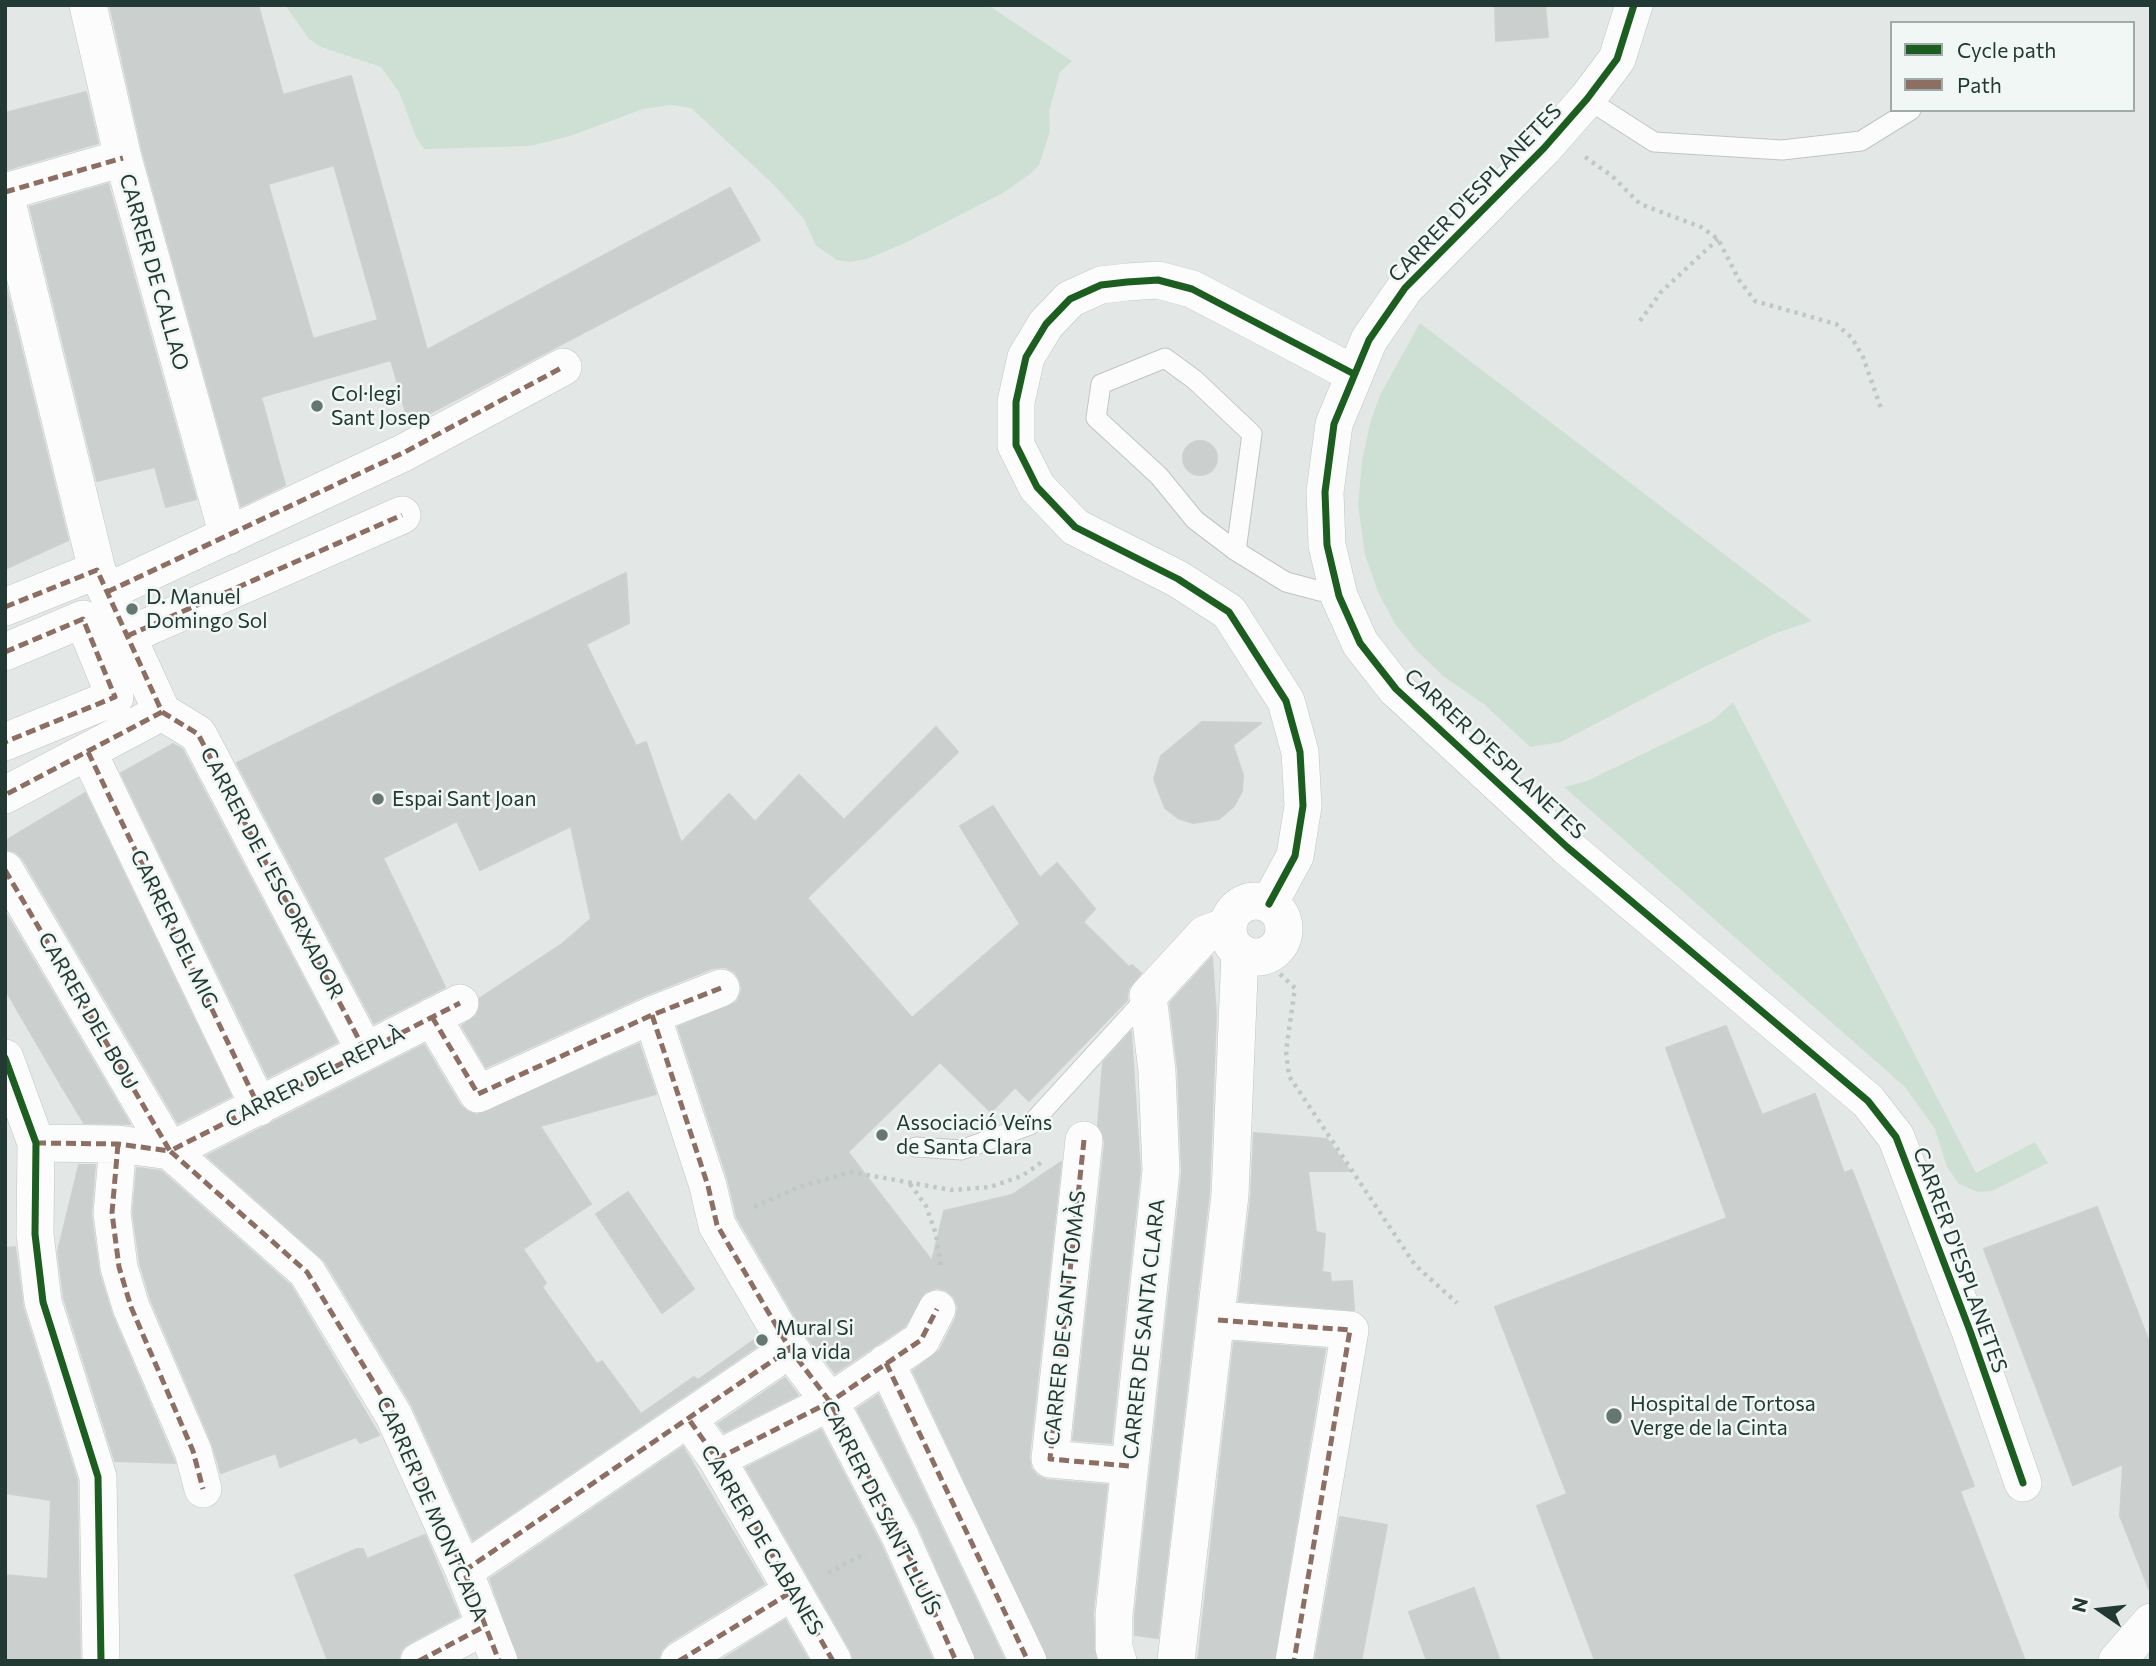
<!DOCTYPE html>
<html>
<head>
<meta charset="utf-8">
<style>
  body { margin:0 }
  #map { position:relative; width:2156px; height:1666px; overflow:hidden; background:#e3e8e6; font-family:Commissioner,sans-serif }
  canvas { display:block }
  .frame { position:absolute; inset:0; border:7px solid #233a34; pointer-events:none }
  .legend { position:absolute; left:1890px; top:21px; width:245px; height:91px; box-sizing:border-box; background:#f1f7f5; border:2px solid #9faba8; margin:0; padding:9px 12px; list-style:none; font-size:21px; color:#233a34 }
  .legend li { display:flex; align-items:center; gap:14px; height:35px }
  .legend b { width:35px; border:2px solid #9faba8 }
  .north { position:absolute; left:2065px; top:1575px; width:70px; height:70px; -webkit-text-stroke:5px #f1f7f5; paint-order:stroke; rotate:284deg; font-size:19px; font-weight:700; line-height:28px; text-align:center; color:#233a34 }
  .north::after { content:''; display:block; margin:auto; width:24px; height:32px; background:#233a34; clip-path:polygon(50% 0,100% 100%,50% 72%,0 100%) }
</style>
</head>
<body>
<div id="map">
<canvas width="2156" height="1666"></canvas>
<div class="frame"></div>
<ul class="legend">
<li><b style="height:9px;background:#1b5e20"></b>Cycle path</li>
<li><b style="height:9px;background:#8d6e63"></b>Path</li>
</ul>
<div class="north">N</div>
</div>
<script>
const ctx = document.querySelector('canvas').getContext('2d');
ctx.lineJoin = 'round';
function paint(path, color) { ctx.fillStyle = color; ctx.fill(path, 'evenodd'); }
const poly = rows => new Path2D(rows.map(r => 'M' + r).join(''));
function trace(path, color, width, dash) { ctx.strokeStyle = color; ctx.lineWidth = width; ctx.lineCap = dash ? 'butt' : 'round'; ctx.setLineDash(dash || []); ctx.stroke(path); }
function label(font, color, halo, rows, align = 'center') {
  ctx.font = font + ' Commissioner,sans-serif'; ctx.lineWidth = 5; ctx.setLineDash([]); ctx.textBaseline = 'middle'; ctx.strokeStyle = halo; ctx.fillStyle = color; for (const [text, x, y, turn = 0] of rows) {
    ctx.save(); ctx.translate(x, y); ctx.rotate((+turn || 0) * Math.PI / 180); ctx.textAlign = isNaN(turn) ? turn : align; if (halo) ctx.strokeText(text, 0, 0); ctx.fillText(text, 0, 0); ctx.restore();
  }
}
paint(poly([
  [285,5,988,5,1072,61,1060,72,1049,112,1050,131,1039,165,1030,174,1003,193,905,243,867,259,850,262,837,260,816,246,804,219,774,185,691,108,672,105,643,109,570,136,531,146,424,149,416,137,399,92,381,67,321,47,309,39],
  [1420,323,1812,621,1774,634,1698,670,1561,742,1530,747,1485,705,1443,676,1417,651,1395,624,1378,592,1365,555,1358,505,1362,460,1371,420,1380,395],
  [1733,702,1976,1173,2035,1142,2048,1163,1992,1191,1978,1192,1959,1184,1947,1167,1935,1129,1905,1087,1564,787,1587,781,1713,720]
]), '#cee0d4');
const building = poly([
  [110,5,258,5,283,95,351,76,427,350,730,188,760,240,409,424,391,360,261,397,285,485,241,506,143,153,110,5],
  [334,165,378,320,313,339,268,184,334,165],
  [1495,5,1545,5,1548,37,1496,41,1495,5],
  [86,92,98,143,5,170,5,113,86,92],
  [108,184,196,499,166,507,155,467,97,481,30,207,108,184],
  [5,283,68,540,5,569,5,283],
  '1183 458a17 17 0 1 1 34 0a17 17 0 1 1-34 0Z',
  [626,573,629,623,586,644,636,746,646,742,681,843,729,794,755,822,799,775,844,820,936,727,958,752,807,898,912,1018,1020,924,960,826,993,806,1040,878,1057,863,1095,909,1083,922,1129,967,1132,965,1141,973,1128,989,1127,1000,1029,1101,1015,1087,991,1112,940,1062,848,1152,932,1261,944,1211,1012,1195,1061,1162,1029,1457,1031,1468,1037,1476,1047,1480,1107,1485,1093,1613,1096,1661,1049,1661,913,1371,940,1350,956,1318,958,1307,954,1297,946,1290,937,1288,925,1292,905,1326,835,1373,807,1337,737,1217,728,1179,678,1027,737,1002,742,990,740,980,735,972,725,967,713,968,643,996,486,1067,462,1026,477,1015,480,998,562,944,591,919,571,826,480,870,457,821,383,858,445,987,374,1023,237,763,626,573],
  [1202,722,1261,723,1233,745,1243,775,1242,791,1234,806,1219,819,1193,823,1178,818,1165,808,1154,779,1161,756,1202,722],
  [173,744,182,749,337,1042,268,1077,121,773,173,744],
  [85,793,231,1096,178,1123,23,859,16,852,5,849,5,841,85,793],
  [5,912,130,1124,84,1123,64,1090,5,989,5,912],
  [1212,957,1216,1015,1209,1193,1158,1638,1135,1635,1135,1616,1182,1173,1178,1070,1170,1003,1212,957],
  [1726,1026,1762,1115,1815,1094,1844,1173,1852,1170,1974,1486,1960,1491,2025,1661,1595,1661,1537,1506,1567,1494,1495,1307,1727,1218,1666,1048,1726,1026],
  [1131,1032,1140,1170,1111,1443,1073,1440,1105,1142,1098,1125,1103,1063,1131,1032],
  [639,1044,656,1094,540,1126,591,1204,523,1249,546,1283,542,1287,597,1364,602,1361,641,1414,694,1377,698,1380,758,1337,762,1343,473,1540,412,1405,325,1261,207,1156,424,1045,460,1105,468,1112,477,1115,639,1044],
  [1254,1133,1327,1139,1350,1171,1308,1171,1316,1232,1325,1234,1322,1272,1330,1273,1331,1282,1352,1281,1354,1310,1239,1301,1251,1197,1254,1133],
  [79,1165,95,1165,91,1215,99,1273,112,1315,175,1463,115,1461,64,1298,58,1251,79,1165],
  [137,1168,161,1171,291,1286,379,1435,360,1443,356,1437,280,1467,276,1453,221,1473,212,1443,151,1300,140,1263,133,1213,137,1168],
  [628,1192,694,1289,662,1313,596,1214,628,1192],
  [2097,1207,2151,1347,2149,1589,2120,1516,2123,1464,2073,1485,1984,1249,2097,1207],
  [15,1247,23,1308,77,1480,80,1661,5,1661,5,1575,48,1579,51,1500,5,1493,5,1248,15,1247],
  [1234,1342,1325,1349,1274,1661,1198,1661,1234,1342],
  [785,1378,798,1395,724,1432,718,1424,785,1378],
  [878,1395,1005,1661,977,1661,919,1527,857,1409,878,1395],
  [821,1430,881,1545,933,1661,854,1661,851,1651,746,1468,821,1430],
  [683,1447,764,1584,668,1643,661,1650,658,1661,519,1661,490,1579,683,1447],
  [1340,1517,1387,1525,1361,1661,1315,1661,1340,1517],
  [425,1535,459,1616,409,1643,401,1650,398,1661,328,1661,295,1575,357,1549,363,1549,367,1559,425,1535],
  [1474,1588,1500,1661,1427,1661,1409,1612,1474,1588],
  [785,1620,809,1661,720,1661,785,1620]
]);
paint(building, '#cbcfce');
trace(building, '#ccd1cf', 2);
const lane = poly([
  [1587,99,1654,142,1782,150,1861,141,1911,110],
  [1236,551,1195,520,1159,476,1096,418,1101,384,1165,358,1195,380,1252,434,1236,551,1286,582,1339,596],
  [916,1147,961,1150,1030,1125,1148,996]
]);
const street = poly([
  [88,5,123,158,228,536],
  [1634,5,1617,59,1587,99,1544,148,1405,288,1369,340,1334,424,1325,492,1327,545,1339,596,1360,643,1396,689,1567,847,1868,1101,1896,1137,1970,1331,2023,1483],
  [5,192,123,158],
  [5,194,97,570],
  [107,592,403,453,563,367],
  [5,607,97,570,162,712,5,795],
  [127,636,402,515],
  [5,652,83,619,115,697,5,742],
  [162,712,198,734,365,1051],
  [88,752,259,1107],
  [5,870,170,1151,460,1003],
  '1228 929a28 28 0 1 1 56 0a28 28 0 1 1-56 0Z',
  [1269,904,1295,856,1303,806,1300,752,1286,701,1229,612,1178,579,1075,527,1037,487,1016,445,1016,402,1026,357,1046,324,1070,299,1101,285,1127,282,1158,280,1192,289,1354,374],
  [652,1015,708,1186,717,1225,790,1349,830,1402,900,1536,956,1661],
  [432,1017,478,1094,652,1015,721,988],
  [5,1058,36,1143,35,1234,43,1302,98,1477,101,1661],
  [1084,1140,1050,1459,1129,1466],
  [36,1143,118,1144,170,1151,307,1272,394,1416,464,1571,499,1661],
  [118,1144,112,1213,119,1267,131,1307,193,1451,203,1489],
  [1218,1320,1350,1330,1294,1661],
  [886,1363,1028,1661],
  [690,1421,717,1459,833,1661],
  [717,1459,830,1402,921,1340,937,1309],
  [464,1571,790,1349],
  [419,1661,485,1626],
  [679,1661,793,1591],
  [1118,1661,1114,1648,1114,1615,1161,1171,1157,1071,1148,996,1205,934,1227,926],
  [1176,1661,1230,1195,1240,952],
  [2117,1661,2151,1622]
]);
trace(lane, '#c0c5c3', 21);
trace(street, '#c0c5c3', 38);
trace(poly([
  [1585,157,1612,176,1640,204,1701,227,1718,239,1739,280,1755,301,1836,324,1852,338,1863,357,1882,411],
  [1640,321,1661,292,1718,239],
  [1280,974,1295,988,1286,1051,1289,1076,1415,1265,1457,1303],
  [910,1184,926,1206,936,1234,941,1269],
  [754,1207,799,1187,851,1172,951,1190,990,1187,1022,1176,1042,1162],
  [828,1573,866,1553]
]), '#c0c8c5', 4.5, [3.5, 5]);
trace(lane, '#fbfcfb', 19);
trace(street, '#fbfcfb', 37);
trace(poly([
  [5,192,123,158],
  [107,592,403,453,563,367],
  [5,607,97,570,162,712,5,795],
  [127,636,402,515],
  [5,652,83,619,115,697,5,742],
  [162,712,198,734,365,1051],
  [88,752,259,1107],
  [5,870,170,1151,460,1003],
  [652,1015,708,1186,717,1225,790,1349,830,1402,900,1536,956,1661],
  [432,1017,478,1094,652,1015,721,988],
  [1084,1140,1050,1459,1129,1466],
  [36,1143,118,1144,170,1151,307,1272,394,1416,464,1571,499,1661],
  [118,1144,112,1213,119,1267,131,1307,193,1451,203,1489],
  [1218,1320,1350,1330,1294,1661],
  [886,1363,1028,1661],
  [690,1421,717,1459,833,1661],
  [717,1459,830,1402,921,1340,937,1309],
  [464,1571,790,1349],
  [419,1661,485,1626],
  [679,1661,793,1591]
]), '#8d6e63', 5, [10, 5]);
trace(poly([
  [1634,5,1617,59,1587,99,1544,148,1405,288,1369,340,1334,424,1325,492,1327,545,1339,596,1360,643,1396,689,1567,847,1868,1101,1896,1137,1970,1331,2023,1483],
  [1269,904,1295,856,1303,806,1300,752,1286,701,1229,612,1178,579,1075,527,1037,487,1016,445,1016,402,1026,357,1046,324,1070,299,1101,285,1127,282,1158,280,1192,289,1354,374],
  [5,1058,36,1143,35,1234,43,1302,98,1477,101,1661]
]), '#1b5e20', 7);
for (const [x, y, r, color] of [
  [317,406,7,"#667772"],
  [132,609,7,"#667772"],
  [378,799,7,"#667772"],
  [882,1135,7,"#667772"],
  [762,1340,7,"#667772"],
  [1614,1416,9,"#667772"]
]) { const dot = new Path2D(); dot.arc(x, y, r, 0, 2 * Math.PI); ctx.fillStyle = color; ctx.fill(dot); trace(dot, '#f1f7f5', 2.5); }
label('21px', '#233a34', '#f1f7f5', [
  ["CARRER D'ESPLANETES",1475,193,-46],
  ["CARRER DE CALLAO",154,272,74],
  ["CARRER D'ESPLANETES",1495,754,43],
  ["CARRER DE L'ESCORXADOR",272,873,62],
  ["CARRER DEL MIG",174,929,64],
  ["CARRER DEL BOU",88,1011,60],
  ["CARRER DEL REPLÀ",315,1077,-27],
  ["CARRER D'ESPLANETES",1960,1260,70],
  ["CARRER DE SANT TOMÀS",1065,1318,-84],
  ["CARRER DE SANTA CLARA",1144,1329,-84],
  ["CARRER DE SANT LLUÍS",881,1508,63],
  ["CARRER DE MONTCADA",432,1509,66],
  ["CARRER DE CABANES",762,1540,59]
]);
label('21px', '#233a34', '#f1f7f5', [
  ["Col·legi",331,394],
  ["Sant Josep",331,418],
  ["D. Manuel",146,597],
  ["Domingo Sol",146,621],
  ["Espai Sant Joan",392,799],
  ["Associació Veïns",896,1123],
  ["de Santa Clara",896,1147],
  ["Mural Si",776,1328],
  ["a la vida",776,1352],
  ["Hospital de Tortosa",1630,1404],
  ["Verge de la Cinta",1630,1428]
], 'left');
</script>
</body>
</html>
